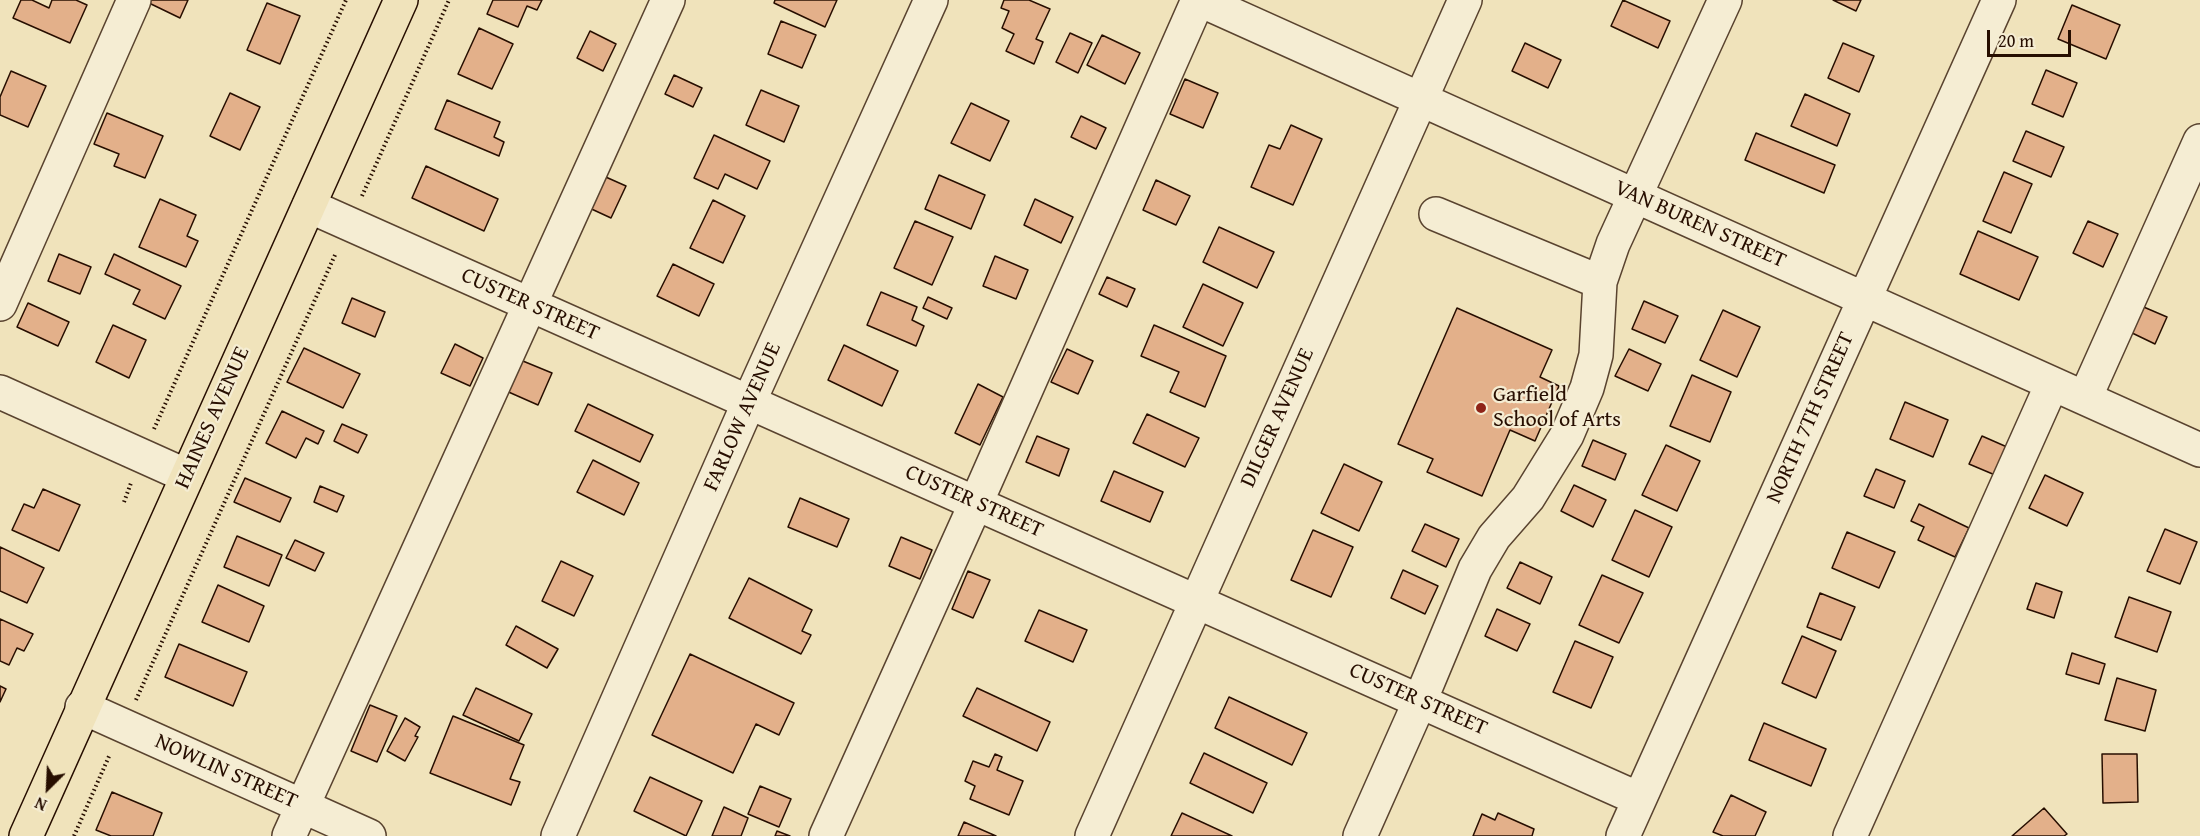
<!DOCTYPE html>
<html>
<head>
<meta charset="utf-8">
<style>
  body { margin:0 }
  #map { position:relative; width:2200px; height:836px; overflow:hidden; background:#f0e3bb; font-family:"Gentium Book Plus",serif }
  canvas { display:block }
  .north { position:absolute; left:18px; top:758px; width:60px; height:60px; -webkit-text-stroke:4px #f5edd3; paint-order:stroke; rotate:204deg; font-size:16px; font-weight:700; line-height:24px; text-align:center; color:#270e00 }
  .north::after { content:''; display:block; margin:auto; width:21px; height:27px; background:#270e00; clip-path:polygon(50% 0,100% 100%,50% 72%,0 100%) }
  .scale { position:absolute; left:1987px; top:30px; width:84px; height:27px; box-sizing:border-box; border:3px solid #270e00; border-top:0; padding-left:8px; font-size:18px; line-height:21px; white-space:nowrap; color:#270e00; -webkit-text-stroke:4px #f5edd3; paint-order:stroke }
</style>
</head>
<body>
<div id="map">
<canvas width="2200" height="836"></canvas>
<div class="north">N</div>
<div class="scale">20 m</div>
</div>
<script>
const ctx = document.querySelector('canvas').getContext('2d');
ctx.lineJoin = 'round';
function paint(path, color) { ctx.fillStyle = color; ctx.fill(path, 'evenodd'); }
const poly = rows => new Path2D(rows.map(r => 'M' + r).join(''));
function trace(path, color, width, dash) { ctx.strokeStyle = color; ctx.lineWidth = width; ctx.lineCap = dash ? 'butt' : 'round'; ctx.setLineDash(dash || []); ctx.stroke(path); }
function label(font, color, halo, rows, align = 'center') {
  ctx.font = font + ' "Gentium Book Plus",serif'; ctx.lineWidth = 4.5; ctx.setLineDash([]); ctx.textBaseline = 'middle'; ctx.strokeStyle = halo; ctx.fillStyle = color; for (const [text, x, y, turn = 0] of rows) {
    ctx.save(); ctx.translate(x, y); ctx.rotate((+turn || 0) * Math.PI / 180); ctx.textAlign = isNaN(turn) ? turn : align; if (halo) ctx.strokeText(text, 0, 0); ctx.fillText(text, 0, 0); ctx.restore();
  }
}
const building = poly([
  [21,0,32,0,49,8,52,0,76,0,87,5,70,43,13,18,21,0],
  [150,0,188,0,180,18,149,3,150,0],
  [493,0,542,0,537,10,527,6,518,27,487,14,493,0],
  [775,0,837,0,825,27,774,3,775,0],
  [1004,0,1029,0,1050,9,1036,39,1043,42,1034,64,1006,51,1014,34,1002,28,1009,11,1001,8,1004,0],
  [1623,0,1670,21,1658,48,1611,26,1623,0],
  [1833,0,1861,0,1856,11,1833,0],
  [267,3,300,16,280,64,247,50,267,3],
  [2072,5,2120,25,2106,59,2058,39,2072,5],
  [781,21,816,35,802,68,768,54,781,21],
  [479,28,513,44,492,89,458,74,479,28],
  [590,31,616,44,603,71,577,58,590,31],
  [1070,33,1092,43,1078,73,1056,62,1070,33],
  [1102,35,1140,53,1125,84,1087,65,1102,35],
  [1525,43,1561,60,1548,88,1512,71,1525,43],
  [1843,43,1874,56,1859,92,1828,78,1843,43],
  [2046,70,2077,83,2063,117,2032,104,2046,70],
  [11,71,46,86,28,127,0,115,0,97,11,71],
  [674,75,702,88,693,107,665,94,674,75],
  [1185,79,1218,93,1203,128,1170,114,1185,79],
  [761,90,799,106,784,142,746,125,761,90],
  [230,93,260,107,240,150,210,136,230,93],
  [1805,94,1850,114,1837,146,1791,126,1805,94],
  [447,100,500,122,494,137,504,142,499,156,435,129,447,100],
  [971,103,1009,121,990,161,951,143,971,103],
  [107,113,163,136,145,178,114,166,119,154,94,144,107,113],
  [1081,116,1106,128,1096,149,1071,137,1081,116],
  [1291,125,1322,139,1293,205,1251,187,1269,145,1280,149,1291,125],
  [2026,131,2064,147,2051,177,2013,161,2026,131],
  [1756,133,1835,165,1824,193,1745,160,1756,133],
  [714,135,770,161,757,189,725,174,718,189,694,178,714,135],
  [426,166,498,199,484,231,412,198,426,166],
  [2004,172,2032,184,2011,233,1983,221,2004,172],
  [599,174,626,186,611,218,585,206,599,174],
  [939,175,985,195,971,229,925,209,939,175],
  [1156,180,1190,196,1176,225,1143,210,1156,180],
  [160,199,196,215,187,236,198,241,186,267,139,247,160,199],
  [1035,199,1073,217,1061,243,1024,225,1035,199],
  [713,200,745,216,723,263,690,248,713,200],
  [915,221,953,237,932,285,894,268,915,221],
  [2088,221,2118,234,2103,267,2073,253,2088,221],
  [1219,227,1274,252,1257,288,1203,262,1219,227],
  [1978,231,2038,257,2019,300,1960,274,1978,231],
  [59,254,91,267,80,294,48,281,59,254],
  [114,254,181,286,165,319,133,304,140,290,105,274,114,254],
  [995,256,1028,270,1016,299,983,286,995,256],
  [673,264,714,284,699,316,657,296,673,264],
  [1107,277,1135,289,1127,307,1099,294,1107,277],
  [1203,284,1243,303,1223,346,1183,327,1203,284],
  [881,292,917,307,912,320,924,326,916,346,867,325,881,292],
  [928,297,952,308,947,319,923,308,928,297],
  [352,298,385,312,375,337,342,323,352,298],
  [1644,301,1678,316,1665,343,1632,329,1644,301],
  [28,303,69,322,58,346,17,327,28,303],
  [2139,305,2167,317,2155,344,2128,331,2139,305],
  [1457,308,1552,350,1540,377,1559,386,1535,441,1510,430,1482,496,1427,472,1433,459,1398,444,1457,308],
  [1723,310,1760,327,1737,377,1700,360,1723,310],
  [113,325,146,340,129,378,96,362,113,325],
  [1154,325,1226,356,1205,407,1170,392,1179,372,1141,356,1154,325],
  [455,344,483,358,470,386,441,373,455,344],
  [844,345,898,371,882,406,828,380,844,345],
  [304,348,360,374,343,408,287,382,304,348],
  [1067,349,1093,361,1078,394,1051,382,1067,349],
  [1629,349,1661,364,1648,391,1615,376,1629,349],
  [518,359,552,373,538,405,504,390,518,359],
  [1692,375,1731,392,1710,442,1670,426,1692,375],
  [978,384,1003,397,980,445,955,433,978,384],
  [1905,402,1948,420,1933,457,1890,439,1905,402],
  [588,404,653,435,640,462,575,431,588,404],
  [282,411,324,431,318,444,306,438,296,458,266,443,282,411],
  [1147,414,1199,438,1185,467,1133,443,1147,414],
  [342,424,367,435,358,453,334,441,342,424],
  [1037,436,1069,449,1059,476,1026,462,1037,436],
  [1982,436,2007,447,1995,475,1969,464,1982,436],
  [1593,440,1626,454,1615,480,1582,466,1593,440],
  [1666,445,1700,461,1677,511,1642,495,1666,445],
  [593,460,639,483,624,515,577,492,593,460],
  [1344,464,1382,482,1359,531,1321,513,1344,464],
  [1876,469,1905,481,1894,508,1864,496,1876,469],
  [1114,471,1163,492,1150,522,1101,501,1114,471],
  [2045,475,2083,493,2067,526,2029,508,2045,475],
  [245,478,291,498,280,522,234,502,245,478],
  [1574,485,1606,500,1593,527,1561,511,1574,485],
  [320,486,344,496,337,512,314,502,320,486],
  [43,489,80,505,59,551,12,530,24,504,34,508,43,489],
  [800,498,849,519,837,547,788,527,800,498],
  [1919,504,1969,528,1955,557,1918,540,1924,527,1911,521,1919,504],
  [1635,510,1672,527,1649,577,1612,560,1635,510],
  [1425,524,1459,539,1446,567,1412,551,1425,524],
  [2165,529,2197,542,2180,584,2147,571,2165,529],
  [1313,530,1353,547,1331,597,1291,580,1313,530],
  [1847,532,1895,552,1879,588,1832,568,1847,532],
  [237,536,282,555,269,586,224,567,237,536],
  [901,537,932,550,920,579,889,566,901,537],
  [295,540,324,553,315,571,286,558,295,540],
  [0,547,44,568,27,603,0,591,0,547],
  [561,561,593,576,574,616,542,601,561,561],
  [1520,562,1552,577,1540,604,1507,588,1520,562],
  [1403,570,1438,586,1425,614,1391,598,1403,570],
  [968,571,990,580,973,618,952,609,968,571],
  [1602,575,1643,593,1619,643,1579,625,1602,575],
  [749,578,812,610,802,631,811,635,801,654,729,618,749,578],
  [2036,583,2062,592,2054,618,2027,609,2036,583],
  [218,585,264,606,249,642,202,622,218,585],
  [1820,593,1855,607,1841,640,1807,627,1820,593],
  [2129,597,2171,612,2157,652,2115,637,2129,597],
  [1497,609,1530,624,1517,651,1485,636,1497,609],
  [1039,610,1087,630,1073,662,1025,641,1039,610],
  [0,619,33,634,24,651,17,648,9,665,0,661,0,619],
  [516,626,558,649,547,668,506,645,516,626],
  [1802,636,1836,651,1816,698,1782,683,1802,636],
  [1575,641,1613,657,1591,708,1553,692,1575,641],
  [179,644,247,672,233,706,165,677,179,644],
  [2072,653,2105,664,2099,684,2066,674,2072,653],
  [690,654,794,703,779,735,756,724,733,773,652,735,690,654],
  [2117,678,2156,690,2145,731,2105,720,2117,678],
  [0,686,6,689,0,702,0,686],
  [476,688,532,714,519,741,463,715,476,688],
  [977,688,1050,722,1037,751,963,716,977,688],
  [1229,697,1307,733,1292,765,1215,728,1229,697],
  [370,705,397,716,377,762,351,751,370,705],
  [453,716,524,745,510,779,520,782,511,805,430,773,453,716],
  [405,718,420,727,415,736,418,737,405,761,387,751,405,718],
  [1764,723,1826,749,1811,786,1749,760,1764,723],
  [1204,753,1267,783,1253,813,1190,783,1204,753],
  [995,754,1002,757,997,770,1023,781,1009,815,970,799,975,786,965,781,973,761,989,767,995,754],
  [2102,754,2137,754,2138,802,2103,803,2102,754],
  [650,777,702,801,686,836,634,811,650,777],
  [760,786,791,799,779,827,748,814,760,786],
  [112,792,162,813,153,836,111,836,96,830,112,792],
  [1731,795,1766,812,1755,836,1723,836,1713,832,1731,795],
  [724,807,748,818,741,836,712,836,724,807],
  [2044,808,2067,834,2064,836,2012,836,2044,808],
  [1182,813,1232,836,1171,836,1182,813],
  [1498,813,1534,829,1532,836,1473,836,1482,814,1495,820,1498,813],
  [964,822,996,836,958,836,964,822],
  [777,831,790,836,775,836,777,831]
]);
paint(building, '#e3b08a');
trace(building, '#270e00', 1.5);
const minor = poly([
  [1200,0,2200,450],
  [309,206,1639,799],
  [1436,214,1600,282],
  [0,304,134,0],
  [0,392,187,476],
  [2085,398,2200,141],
  [82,707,369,836],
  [289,836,668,0],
  [558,836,749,402,931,0],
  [826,836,976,503,1198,0],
  [1092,836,1465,0],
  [1360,836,1420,701,1475,569,1494,537,1528,498,1567,435,1587,388,1596,355,1600,282,1613,244,1725,0],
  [1623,836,1999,0],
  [1850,836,2052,384]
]);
const major = poly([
  [26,836,401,0]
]);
trace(minor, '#59432f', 36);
trace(major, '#270e00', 36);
trace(poly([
  [362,196,449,0],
  [154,429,346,0],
  [124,502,131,483],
  [136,700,335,255],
  [74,836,110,754]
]), '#270e00', 4, [1.5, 3]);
trace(minor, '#f5edd3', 33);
trace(major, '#f0e3bb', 33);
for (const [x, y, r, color] of [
  [1481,408,6,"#8f2418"]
]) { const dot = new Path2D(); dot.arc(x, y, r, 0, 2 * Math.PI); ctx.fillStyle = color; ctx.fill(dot); trace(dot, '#f5edd3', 2); }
label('22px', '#270e00', '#f5edd3', [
  ["VAN BUREN STREET",1700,225,24],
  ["CUSTER STREET",530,305,24],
  ["FARLOW AVENUE",743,417,-66],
  ["HAINES AVENUE",213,418,-66],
  ["DILGER AVENUE",1278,418,-66],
  ["NORTH 7TH STREET",1811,418,-66],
  ["CUSTER STREET",974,502,24],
  ["CUSTER STREET",1418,700,24],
  ["NOWLIN STREET",226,772,24]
]);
label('22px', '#270e00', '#f5edd3', [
  ["Garfield",1493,395],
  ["School of Arts",1493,420]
], 'left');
</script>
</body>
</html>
